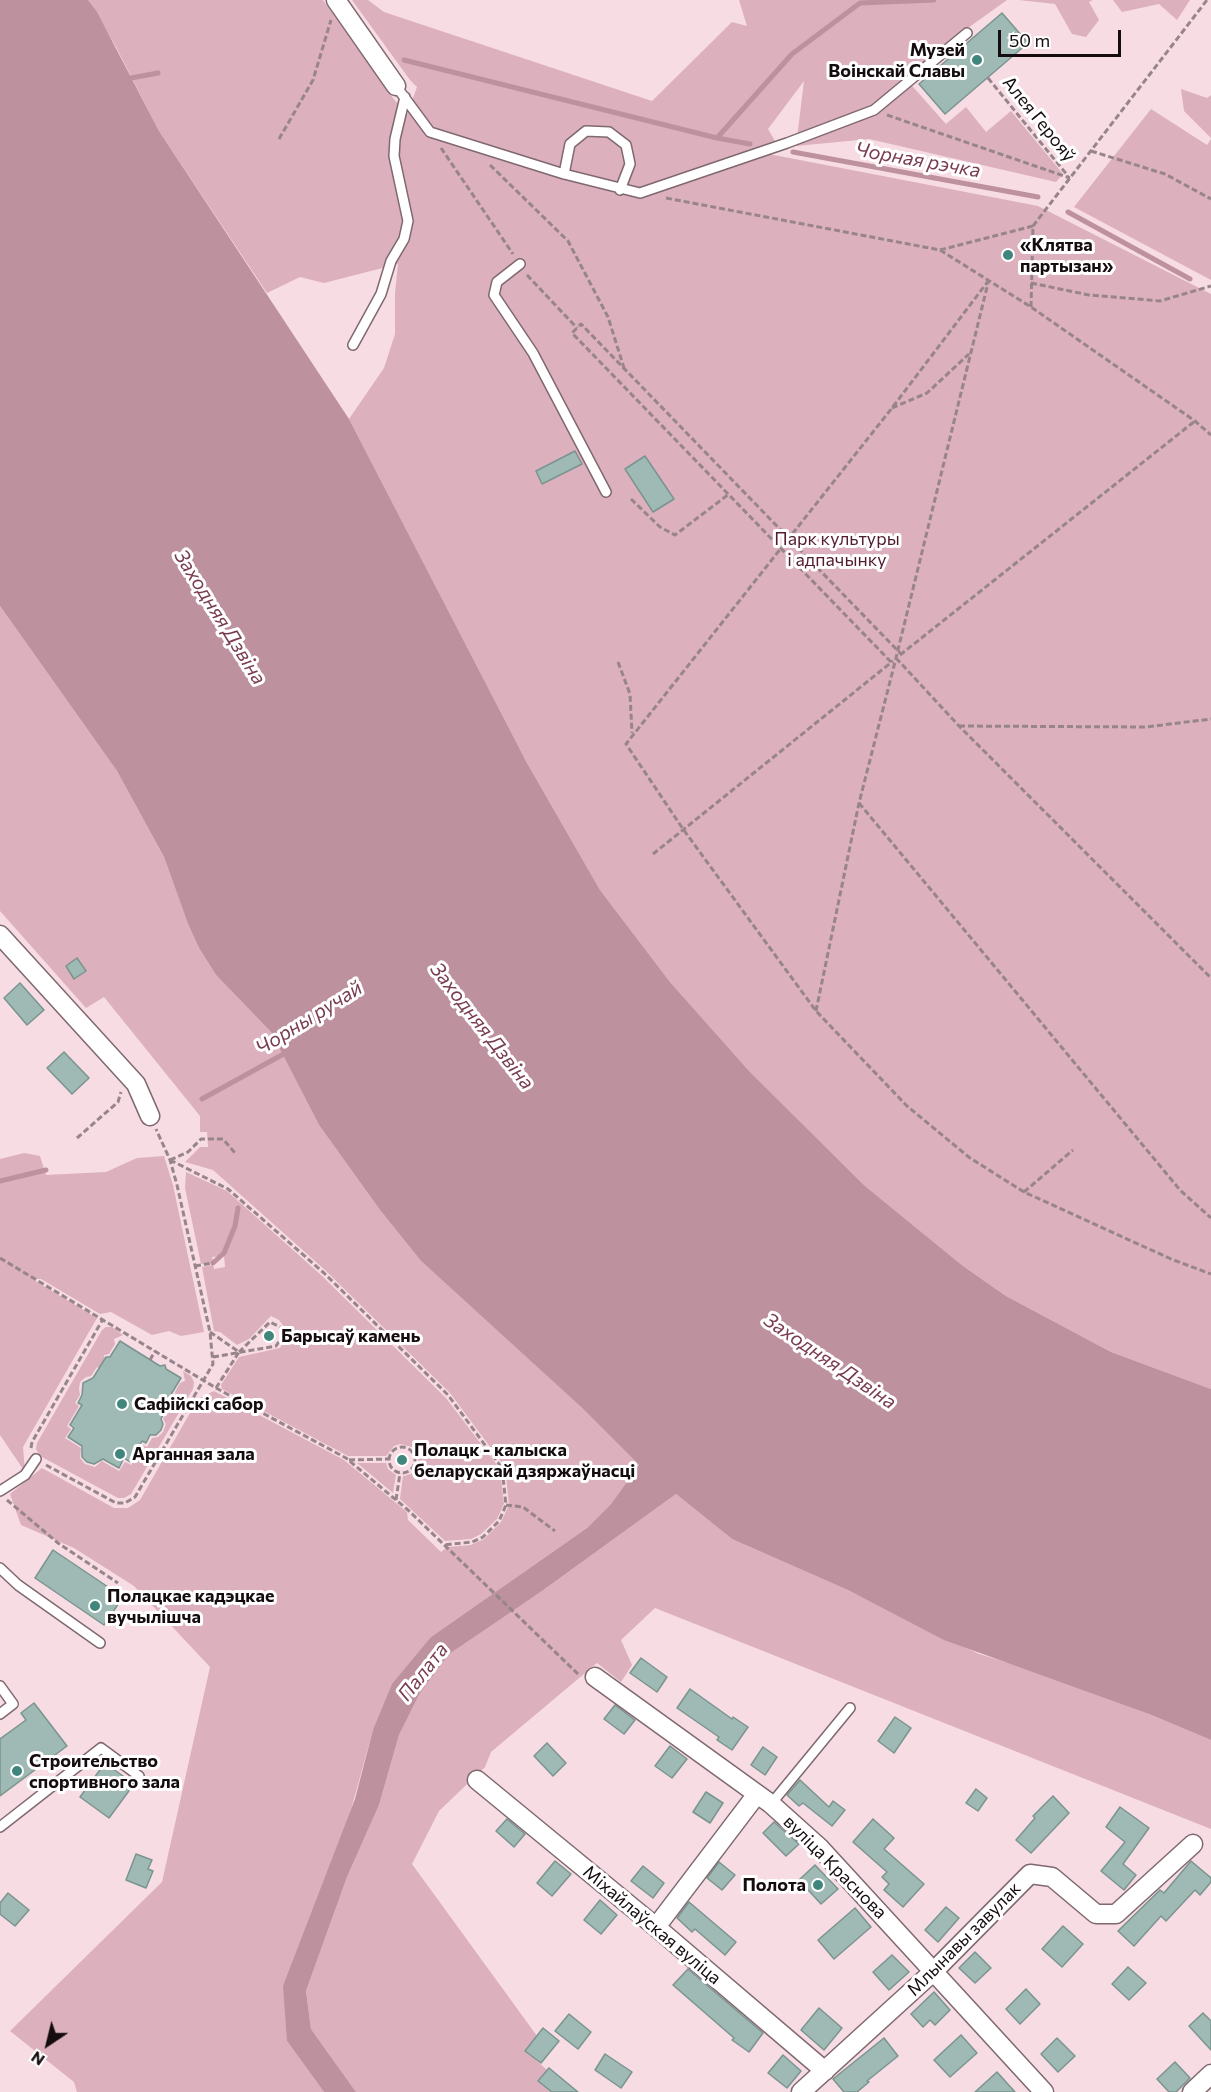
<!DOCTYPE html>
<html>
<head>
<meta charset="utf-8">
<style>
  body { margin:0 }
  #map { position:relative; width:1211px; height:2092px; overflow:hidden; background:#f7dce4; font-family:Commissioner,sans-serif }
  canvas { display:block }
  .north { position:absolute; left:18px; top:2014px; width:60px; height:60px; -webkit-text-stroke:4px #fff; paint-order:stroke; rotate:215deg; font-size:16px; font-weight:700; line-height:24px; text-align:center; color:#140c0e }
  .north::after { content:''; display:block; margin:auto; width:21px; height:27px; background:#140c0e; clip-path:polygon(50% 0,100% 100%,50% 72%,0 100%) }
  .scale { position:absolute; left:998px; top:30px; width:123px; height:27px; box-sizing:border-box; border:3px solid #140c0e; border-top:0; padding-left:8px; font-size:18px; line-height:21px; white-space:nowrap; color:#140c0e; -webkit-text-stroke:4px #fff; paint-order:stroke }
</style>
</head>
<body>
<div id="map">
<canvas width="1211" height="2092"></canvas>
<div class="north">N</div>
<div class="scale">50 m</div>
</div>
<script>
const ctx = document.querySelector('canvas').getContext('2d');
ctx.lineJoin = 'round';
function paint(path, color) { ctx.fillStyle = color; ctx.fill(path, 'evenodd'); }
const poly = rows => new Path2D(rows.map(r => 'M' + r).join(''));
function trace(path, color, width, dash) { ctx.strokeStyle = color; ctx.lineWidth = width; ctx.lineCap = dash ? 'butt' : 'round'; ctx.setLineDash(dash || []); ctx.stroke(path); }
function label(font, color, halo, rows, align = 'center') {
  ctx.font = font + ' Commissioner,sans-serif'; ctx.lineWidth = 6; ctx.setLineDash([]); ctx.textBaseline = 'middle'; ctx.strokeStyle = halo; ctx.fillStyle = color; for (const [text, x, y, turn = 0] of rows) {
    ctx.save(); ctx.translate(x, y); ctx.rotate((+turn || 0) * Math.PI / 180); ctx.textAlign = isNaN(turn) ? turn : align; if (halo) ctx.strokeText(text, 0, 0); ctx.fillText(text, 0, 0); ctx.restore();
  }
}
paint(poly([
  [88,0,323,0,388,92,407,115,417,87,410,80,352,0,368,0,384,12,652,101,732,22,747,26,739,0,1007,0,940,48,906,79,946,124,966,107,986,132,1011,111,1063,174,1056,182,869,139,796,146,804,81,768,129,775,141,748,150,1038,206,1211,294,1211,1389,1111,1352,1006,1296,963,1266,865,1186,750,1072,670,982,600,890,527,763,349,419,384,368,395,334,395,293,398,264,324,283,300,277,267,293,159,131,115,45],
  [1019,0,1093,0,1089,2,1099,20,1086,37,1072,34,1055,4],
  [1113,0,1190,0,1177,20,1159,4,1122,12],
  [1181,89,1207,98,1211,95,1211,138,1184,111],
  [1151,109,1207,145,1211,139,1211,280,1074,207],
  [0,606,117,771,164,857,188,924,199,948,216,975,271,1032,319,1125,380,1210,421,1261,581,1407,639,1465,611,1504,587,1528,431,1637,373,1730,287,2041,324,2092,77,2092,74,2082,10,2031,162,1882,210,1667,134,1586,74,1548,21,1525,10,1494,42,1468,114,1508,128,1508,140,1500,198,1399,214,1391,344,1460,407,1512,408,1520,441,1552,447,1547,471,1545,484,1539,501,1522,509,1505,505,1467,450,1393,325,1270,213,1170,185,1162,200,1147,208,1147,207,1132,200,1132,200,1116,104,997,86,1008,0,911],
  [24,1153,40,1156,46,1175,106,1172,137,1158,164,1156,173,1185,204,1332,181,1336,169,1331,152,1335,111,1312,100,1314,41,1279,32,1279,97,1318,23,1447,25,1472,0,1435,0,1159],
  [186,1172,227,1191,321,1275,446,1398,500,1469,504,1504,497,1519,481,1534,471,1539,445,1541,400,1499,403,1476,411,1474,418,1464,418,1458,412,1447,400,1444,394,1446,386,1456,348,1456,222,1389,221,1385,239,1357,280,1348,288,1332,279,1320,271,1316,249,1339,237,1345,220,1332,214,1331,202,1267,213,1265,214,1269,225,1267,224,1256,212,1257,213,1262,201,1264,185,1188],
  [106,1327,112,1327,123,1335,114,1339,115,1344,109,1354,104,1355,105,1361,100,1369,97,1367,91,1376,86,1377,80,1382,79,1389,80,1395,75,1403,79,1406,67,1426,71,1429,65,1438,81,1448,80,1458,85,1464,95,1467,102,1461,119,1471,125,1462,131,1465,143,1445,147,1447,152,1438,158,1437,163,1432,166,1424,163,1419,168,1411,165,1408,170,1398,176,1397,175,1392,180,1383,185,1381,183,1371,191,1376,194,1382,193,1389,131,1494,124,1498,118,1498,40,1456,36,1449,37,1443,102,1330],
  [357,1463,386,1463,388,1469,396,1475,393,1493],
  [676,1494,732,1539,850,1591,979,1654,1028,1669,1149,1714,1211,1740,1211,1829,655,1608,621,1640,632,1665,621,1682,597,1663,491,1752,485,1767,439,1811,412,1864,537,2036,526,2051,547,2070,539,2081,552,2092,356,2092,311,2029,306,1991,347,1877,379,1805,399,1735,420,1693,448,1654,542,1591]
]), '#dcb0bd');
paint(poly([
  [0,0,88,0,97,12,159,131,349,419,527,763,600,890,670,982,750,1072,865,1186,963,1266,1006,1296,1111,1352,1211,1389,1211,1740,1149,1714,944,1640,850,1591,732,1539,676,1494,542,1591,449,1654,420,1693,399,1735,379,1805,347,1877,306,1991,311,2029,356,2092,324,2092,287,2041,283,1986,355,1799,373,1730,392,1684,431,1637,587,1528,611,1504,639,1465,581,1407,421,1261,380,1210,319,1125,271,1032,216,975,199,948,188,924,164,857,117,771,0,606]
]), '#bd919e');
trace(poly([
  [404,60,717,138,792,54,860,3,934,0],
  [126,83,131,78,158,73],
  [717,138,750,144],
  [793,152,1038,197],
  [1068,212,1190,279],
  [202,1099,289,1051],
  [0,1181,46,1170],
  [213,1263,224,1253,235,1226,238,1208]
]), '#bd919e', 5);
const building = poly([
  [1002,13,1028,43,945,114,919,84,1002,13],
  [575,451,582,464,542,484,536,471,575,451],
  [645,456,674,499,653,512,625,469,645,456],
  [77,958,86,971,74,979,66,966,77,958],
  [20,983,44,1010,27,1025,4,998,20,983],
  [64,1052,89,1078,72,1094,47,1068,64,1052],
  [120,1341,160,1366,165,1365,166,1369,181,1378,170,1396,149,1401,165,1411,161,1419,163,1424,161,1430,156,1435,150,1435,146,1443,142,1441,130,1462,124,1458,119,1468,103,1459,94,1464,87,1462,82,1457,82,1446,68,1437,74,1428,70,1425,82,1405,78,1403,82,1395,83,1383,93,1378,106,1357,110,1357,120,1341],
  [53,1550,123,1597,104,1625,35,1578,53,1550],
  [641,1658,667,1677,657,1692,630,1673,641,1658],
  [690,1689,732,1719,733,1717,748,1727,732,1750,717,1740,719,1737,677,1708,690,1689],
  [34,1703,67,1746,0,1796,0,1739,26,1720,21,1713,34,1703],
  [615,1705,635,1720,624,1734,604,1719,615,1705],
  [895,1717,911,1728,894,1753,878,1741,895,1717],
  [547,1743,566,1763,553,1776,534,1756,547,1743],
  [670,1746,687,1759,672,1778,655,1766,670,1746],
  [763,1747,777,1757,765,1775,751,1765,763,1747],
  [105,1763,134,1784,109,1818,80,1797,105,1763],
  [800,1780,829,1807,833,1801,845,1810,832,1826,803,1803,799,1806,787,1795,800,1780],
  [976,1789,987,1798,978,1811,966,1803,976,1789],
  [706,1792,723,1803,710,1823,693,1812,706,1792],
  [1053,1796,1069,1813,1031,1853,1016,1840,1035,1818,1033,1816,1053,1796],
  [1120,1807,1149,1828,1123,1864,1136,1875,1124,1890,1101,1871,1125,1842,1106,1827,1120,1807],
  [507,1819,525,1834,514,1847,496,1831,507,1819],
  [873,1819,894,1838,884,1849,924,1884,903,1907,884,1890,889,1884,882,1877,887,1872,853,1842,873,1819],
  [774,1822,799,1844,786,1856,763,1833,774,1822],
  [136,1854,152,1860,148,1869,153,1871,146,1888,126,1880,136,1854],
  [555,1861,571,1874,552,1896,537,1883,555,1861],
  [1191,1861,1211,1878,1211,1882,1200,1895,1195,1890,1166,1921,1161,1916,1134,1946,1118,1931,1160,1890,1164,1893,1191,1861],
  [719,1862,735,1875,722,1890,707,1878,719,1862],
  [815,1865,838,1889,821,1904,799,1880,815,1865],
  [643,1866,664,1883,653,1898,631,1881,643,1866],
  [8,1893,29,1910,15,1926,0,1914,0,1903,8,1893],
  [600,1900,617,1915,601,1934,584,1920,600,1900],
  [689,1902,736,1942,725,1955,695,1929,692,1932,677,1918,689,1902],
  [946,1907,959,1918,938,1942,925,1930,946,1907],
  [855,1908,871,1927,834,1959,818,1940,855,1908],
  [1063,1926,1083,1944,1062,1967,1042,1949,1063,1926],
  [975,1952,991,1968,975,1983,959,1968,975,1952],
  [892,1955,909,1972,889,1990,873,1972,892,1955],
  [1128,1967,1146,1983,1129,2000,1112,1984,1128,1967],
  [688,1969,763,2033,749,2052,732,2040,734,2038,673,1985,688,1969],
  [1026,1989,1040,2004,1020,2024,1006,2009,1026,1989],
  [934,1992,950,2010,935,2025,930,2020,923,2027,911,2014,934,1992],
  [819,2008,842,2028,824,2050,801,2030,819,2008],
  [1203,2013,1211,2021,1211,2050,1189,2026,1203,2013],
  [569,2014,591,2032,578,2049,555,2031,569,2014],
  [543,2028,559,2041,541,2063,525,2051,543,2028],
  [961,2035,977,2053,950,2077,934,2060,961,2035],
  [884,2038,898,2056,867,2081,869,2082,857,2092,844,2092,833,2079,884,2038],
  [1057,2038,1075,2056,1058,2072,1041,2054,1057,2038],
  [605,2054,632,2072,621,2088,595,2070,605,2054],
  [783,2055,801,2071,787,2088,768,2073,783,2055],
  [1175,2062,1190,2078,1176,2092,1169,2092,1157,2079,1175,2062],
  [549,2068,578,2092,552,2092,538,2081,549,2068],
  [997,2072,1015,2092,975,2092,997,2072]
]);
paint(building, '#9fbab5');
trace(building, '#7a948f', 1.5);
const lane = poly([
  [396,86,430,132,564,174,640,193,787,143,874,110,967,33],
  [564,174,570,144,586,131,609,132,626,145,630,164,620,190],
  [520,264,497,282,494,295,533,353,606,492],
  [353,345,381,294,391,261,404,239,408,221,394,156,395,139,405,97],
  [0,1491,25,1475,36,1459],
  [0,1568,18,1585,100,1643],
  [0,1686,13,1704,0,1714],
  [771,1804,850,1708],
  [0,1827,101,1748,139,1776]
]);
const street = poly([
  [336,0,396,86],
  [0,935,136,1084,150,1116],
  [595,1677,771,1804,820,1848,1044,2092],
  [477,1780,656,1927,825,2071],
  [656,1927,757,1794],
  [801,2092,934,1971,1030,1874,1052,1877,1096,1914,1116,1914,1193,1844],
  [1192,2092,1211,2074]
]);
trace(lane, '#7f686f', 12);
trace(street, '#7f686f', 21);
trace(poly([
  [988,78,1068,176],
  [887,115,1070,178],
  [279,139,313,80,331,20],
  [441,148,513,254],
  [1091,151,1165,174,1211,199],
  [490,165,568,241,608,317,624,368],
  [666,198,940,250,1031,307,1195,421,1211,435],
  [940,250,1033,226],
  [527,275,577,328],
  [989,280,892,408,626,744,683,829,816,1011,907,1106,970,1158,1024,1192,1171,1259,1211,1274],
  [1031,283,1089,295,1160,301,1211,286],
  [1031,307,1033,226,1207,0],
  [892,408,927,393,969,354],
  [631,499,660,527,675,535,729,494],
  [900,655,1195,421],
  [896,658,959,726,1211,978],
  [618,662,630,694,632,733],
  [891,662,572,333,581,324,901,654],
  [959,726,1146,727,1211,719],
  [859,803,1180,1190,1211,1218],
  [653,854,893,661],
  [816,1011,859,803,896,658,988,283],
  [77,1138,118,1102,121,1092],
  [170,1160,228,1189,324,1273,448,1395,502,1468,506,1505,499,1521,483,1537,472,1542,443,1545],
  [170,1160,188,1152,201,1139,223,1139,235,1153],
  [1024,1192,1073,1150],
  [0,1258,216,1388,346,1458,408,1510,578,1674],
  [195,1266,213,1263],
  [210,1332,239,1352,216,1388],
  [213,1357,276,1346,283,1336,282,1328,270,1322,239,1352],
  [150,1360,155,1351],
  '389 1460a13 13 0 1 1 26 0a13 13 0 1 1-26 0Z',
  [31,1448,32,1442,103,1319],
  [349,1460,390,1459],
  [46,1465,116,1503,125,1503,135,1497,213,1364,210,1332,177,1185,170,1160,156,1129],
  [7,1500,58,1543,118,1583],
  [396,1500,400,1473],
  [506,1505,523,1507,555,1531]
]), '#98858b', 3, [6, 3]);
trace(lane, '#fff', 9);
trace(street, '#fff', 18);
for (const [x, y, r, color] of [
  [977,60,6,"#41867c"],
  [1008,255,6,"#41867c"],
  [269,1336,6,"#41867c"],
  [122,1404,6,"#41867c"],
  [120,1454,6,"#41867c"],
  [402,1460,6,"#41867c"],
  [95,1606,6,"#41867c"],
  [17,1771,6,"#41867c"],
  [818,1885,6,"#41867c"]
]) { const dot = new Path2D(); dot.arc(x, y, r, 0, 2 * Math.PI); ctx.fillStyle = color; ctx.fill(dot); trace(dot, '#fff', 2); }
label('bold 18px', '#140c0e', '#fff', [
  ["Музей",965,50,"right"],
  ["Воінскай Славы",965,71,"right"],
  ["«Клятва",1020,245],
  ["партызан»",1020,266],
  ["Барысаў камень",281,1336],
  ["Сафійскі сабор",134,1404],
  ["Полацк - калыска",414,1450],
  ["беларускай дзяржаўнасці",414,1471],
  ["Арганная зала",132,1454],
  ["Полацкае кадэцкае",107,1596],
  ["вучылішча",107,1617],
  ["Строительство",29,1761],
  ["спортивного зала",29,1782],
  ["Полота",806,1885,"right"]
], 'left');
label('18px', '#140c0e', '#fff', [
  ["Алея Герояў",1039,119,51],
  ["вуліца Краснова",835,1867,45],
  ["Міхайлаўская вуліца",652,1925,40],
  ["Млынавы завулак",964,1939,-45]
]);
label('18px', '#521b30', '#fff', [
  ["Парк культуры",837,539],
  ["і адпачынку",837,560]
]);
label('italic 20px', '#793d52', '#fff', [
  ["Чорная рэчка",918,160,10],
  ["Заходняя Дзвіна",220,617,58],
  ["Чорны ручай",309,1018,-32],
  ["Заходняя Дзвіна",482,1026,52],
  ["Заходняя Дзвіна",830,1361,34],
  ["Палата",423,1672,-52]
]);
</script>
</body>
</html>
